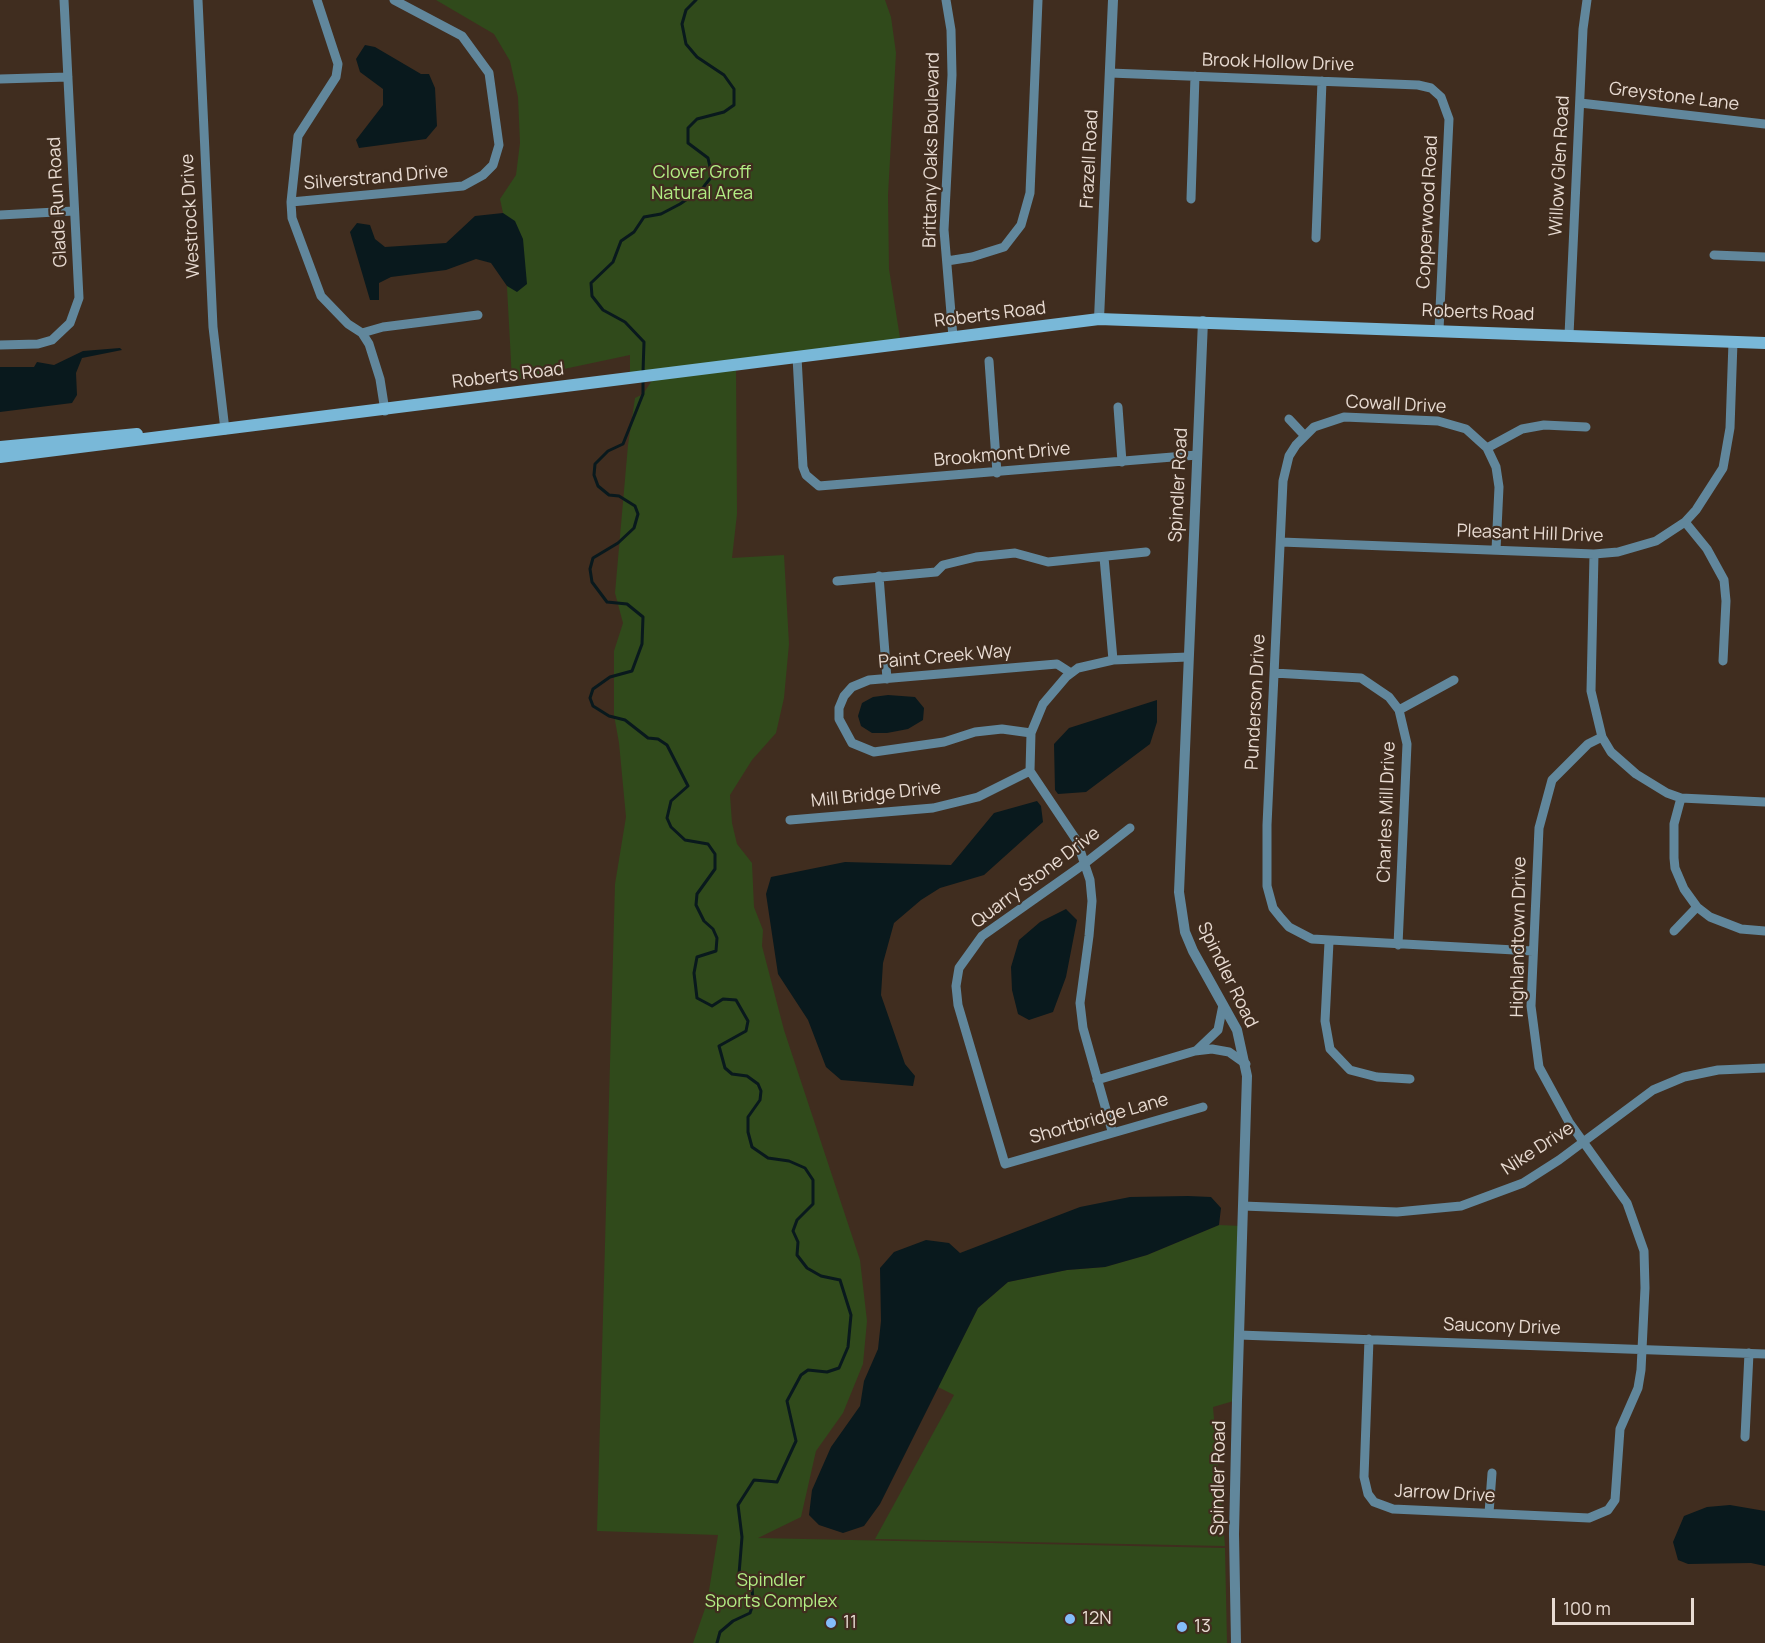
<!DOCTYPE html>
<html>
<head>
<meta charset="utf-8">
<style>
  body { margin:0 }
  #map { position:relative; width:1765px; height:1643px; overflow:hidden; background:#402d1f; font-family:Manrope,sans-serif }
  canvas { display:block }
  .scale { position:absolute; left:1552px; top:1598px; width:142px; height:27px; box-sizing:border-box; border:3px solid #e8dbd2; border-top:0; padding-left:8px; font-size:18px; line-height:21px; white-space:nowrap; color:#e8dbd2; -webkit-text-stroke:4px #402d1f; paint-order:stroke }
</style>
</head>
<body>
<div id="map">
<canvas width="1765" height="1643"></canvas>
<div class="scale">100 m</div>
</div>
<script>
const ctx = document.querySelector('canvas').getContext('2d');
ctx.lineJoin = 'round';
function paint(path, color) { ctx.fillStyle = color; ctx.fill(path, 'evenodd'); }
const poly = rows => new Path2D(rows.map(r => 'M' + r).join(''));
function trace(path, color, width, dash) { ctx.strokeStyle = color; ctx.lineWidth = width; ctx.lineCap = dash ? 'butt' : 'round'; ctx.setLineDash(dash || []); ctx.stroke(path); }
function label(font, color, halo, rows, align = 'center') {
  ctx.font = font + ' Manrope,sans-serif'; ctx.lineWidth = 4.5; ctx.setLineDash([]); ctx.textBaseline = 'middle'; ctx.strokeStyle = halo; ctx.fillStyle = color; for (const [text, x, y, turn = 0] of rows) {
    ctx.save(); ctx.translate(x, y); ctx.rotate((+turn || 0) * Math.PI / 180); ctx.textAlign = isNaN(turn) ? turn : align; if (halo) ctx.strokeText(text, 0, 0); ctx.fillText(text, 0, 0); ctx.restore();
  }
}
paint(poly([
  [436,0,885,0,891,17,896,53,888,195,889,269,901,344,736,365,737,514,732,558,784,555,789,644,784,698,776,733,752,760,730,795,732,823,737,844,752,863,754,907,763,930,762,946,784,1030,860,1260,867,1321,863,1364,843,1413,816,1451,801,1517,758,1538,1225,1548,1227,1643,693,1643,707,1603,718,1535,597,1531,615,884,626,817,619,743,614,715,614,651,623,623,615,593,628,445,635,398,643,394,655,376,630,378,630,355,512,380,503,213,500,199,516,175,520,143,518,97,510,61,494,34],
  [1219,1225,1242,1226,1237,1400,1213,1407,1225,1546,875,1539,954,1395,938,1387,978,1308,1008,1282,1067,1270,1105,1267,1147,1255]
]), '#304a1b');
paint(poly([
  [365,45,375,47,421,74,429,74,435,88,437,126,426,139,359,148,356,140,383,105,383,89,360,72,356,59],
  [503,213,515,221,523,239,527,284,517,292,507,286,491,263,476,259,446,270,391,277,379,283,379,300,370,300,350,232,357,223,370,225,375,239,385,247,446,243,475,216],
  [120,348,122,350,82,358,76,373,77,395,72,403,0,412,0,367,34,367,37,362,54,365,83,351],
  [888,695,915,697,924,708,923,720,908,729,887,733,872,733,861,726,858,716,862,703,873,697],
  [1157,700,1157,722,1150,744,1086,792,1058,794,1055,790,1054,744,1069,728],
  [1037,801,1041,806,1043,822,984,875,940,888,921,900,894,923,883,963,881,995,905,1064,915,1076,913,1086,841,1080,826,1067,808,1020,778,974,766,894,771,877,845,862,951,865,994,813],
  [1066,909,1077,920,1066,977,1053,1012,1029,1020,1018,1014,1012,990,1011,967,1019,940,1040,922],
  [1188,1196,1211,1197,1221,1208,1219,1225,1147,1255,1105,1267,1067,1270,1008,1282,978,1308,880,1504,864,1526,843,1533,819,1525,809,1515,812,1490,831,1447,860,1406,864,1381,878,1349,881,1321,880,1268,894,1252,926,1240,949,1243,960,1253,1080,1207,1130,1197],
  [1730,1505,1765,1511,1765,1566,1751,1563,1688,1564,1678,1560,1673,1542,1684,1516,1707,1507]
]), '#09191d');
trace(poly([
  [643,372,644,342,625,322,603,310,592,296,591,283,613,262,621,241,634,232,644,217,661,214,680,204,702,189,712,176,708,158,688,143,688,128,697,119,724,112,734,105,734,89,724,75,697,57,686,44,682,24,686,10,696,0],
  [643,379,643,394,623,444,608,451,595,464,594,475,598,486,609,495,619,496,635,506,638,514,634,528,618,543,593,558,590,569,592,582,607,602,627,604,643,617,642,644,632,671,610,677,593,689,590,698,593,706,609,716,625,720,648,738,658,739,667,745,688,786,671,801,667,818,671,827,685,840,708,844,715,854,715,869,697,894,696,905,704,921,713,929,717,938,716,951,697,957,694,973,697,998,712,1006,723,999,736,1000,748,1021,746,1031,719,1046,725,1068,732,1074,747,1076,758,1084,761,1091,760,1100,748,1117,748,1132,752,1147,768,1158,789,1161,805,1168,813,1180,813,1204,797,1220,793,1231,798,1242,797,1255,807,1268,821,1276,840,1280,851,1315,848,1347,839,1368,827,1372,808,1370,801,1375,787,1401,796,1441,777,1482,754,1480,738,1505,742,1537,739,1574,752,1586,753,1604,750,1613,733,1621,720,1632,717,1643]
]), '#09191d', 3);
trace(poly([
  [198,0,213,327,225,430],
  [317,0,338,64,336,77,298,136,291,202,292,218,321,296,348,324,362,333,369,344,380,379,385,411],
  [946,0,951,30,952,75,944,230,953,337],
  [1110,73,1418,85,1431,88,1441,97,1449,119,1439,330],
  [0,79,68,77],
  [1580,103,1765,124],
  [1191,199,1195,76],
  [291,202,463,186,483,175,493,165,499,145,489,73,462,36,394,0],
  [0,215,74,211],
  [1316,238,1322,81],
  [1714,255,1765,257],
  [947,261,972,257,1004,247,1021,225,1030,193,1038,0],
  [362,333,383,327,478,315],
  [1569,335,1583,29,1587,0],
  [0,345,38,344,52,340,70,323,79,298,64,0],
  [797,357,803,467,806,475,819,486,1197,455],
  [989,361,997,473],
  [1118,407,1122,462],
  [1289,419,1304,435],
  [1487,448,1522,429,1544,425,1586,427],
  [1685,522,1707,549,1724,580,1726,601,1723,661],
  [1281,542,1594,554,1618,552,1656,541,1685,522,1696,510,1723,468,1730,428,1733,342],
  [1496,550,1499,487,1496,467,1487,448,1466,429,1438,421,1344,417,1314,427,1296,445,1289,456,1283,481,1267,825,1267,886,1273,908,1281,918,1289,927,1312,939,1533,951],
  [1594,554,1591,691,1602,737,1611,752,1636,774,1667,793,1681,798,1765,802],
  [1104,557,1113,660],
  [879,576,887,679],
  [837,581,936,572,943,565,976,557,1015,553,1048,562,1146,552],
  [1274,673,1361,678,1389,697,1399,710,1407,744,1398,945],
  [1399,710,1454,680],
  [1031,733,1002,729,975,732,944,742,874,752,852,743,839,719,839,708,844,696,852,687,869,680,1057,664,1071,673],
  [1681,798,1674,824,1674,858,1675,868,1684,889,1697,907,1710,917,1741,929,1765,931],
  [790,820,933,808,978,797,1030,771],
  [1130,828,1084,864,982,936,959,968,956,986,958,1005,1005,1164,1203,1107],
  [1674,931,1697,907],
  [1329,942,1325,1021,1330,1049,1350,1070,1377,1077,1410,1079],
  [1197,1050,1218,1030,1223,1005],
  [1097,1080,1195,1051,1212,1049,1229,1052,1246,1064],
  [1112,1131,1083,1028,1080,1003,1089,936,1092,901,1090,880,1077,841,1030,771,1031,733,1043,704,1066,677,1078,668,1113,660,1188,657],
  [1243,1206,1397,1212,1461,1206,1523,1183,1559,1160,1653,1090,1684,1077,1718,1070,1765,1068],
  [1239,1335,1765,1354],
  [1369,1339,1364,1477,1368,1494,1374,1502,1393,1509,1589,1518,1608,1510,1615,1500,1620,1429,1638,1388,1641,1370,1645,1288,1644,1251,1627,1203,1569,1122,1539,1067,1531,1006,1539,828,1552,780,1588,744,1602,737],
  [1745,1437,1749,1353],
  [1489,1513,1492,1473]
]), '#61879c', 9);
trace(poly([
  [1099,319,1113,0],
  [1203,321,1179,892,1185,932,1193,951,1237,1030,1247,1076,1237,1400,1234,1534,1236,1643]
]), '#61879c', 10);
trace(poly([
  [0,447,137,434],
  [0,457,1099,319,1765,343]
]), '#79b8d8', 12);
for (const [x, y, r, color] of [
  [1070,1619,6,"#84bcfb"],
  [831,1623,6,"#84bcfb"],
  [1182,1627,6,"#84bcfb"]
]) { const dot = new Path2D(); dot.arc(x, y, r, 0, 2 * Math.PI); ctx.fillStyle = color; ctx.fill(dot); trace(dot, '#402d1f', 2); }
label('18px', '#e8dbd2', '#402d1f', [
  ["Brook Hollow Drive",1278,63,2],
  ["Greystone Lane",1674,97,7],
  ["Brittany Oaks Boulevard",932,150,-89],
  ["Frazell Road",1090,159,-87],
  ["Willow Glen Road",1560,166,-87],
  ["Silverstrand Drive",376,178,-5],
  ["Glade Run Road",58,202,-93],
  ["Copperwood Road",1428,212,-87],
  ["Westrock Drive",191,216,-93],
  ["Roberts Road",1478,313,2],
  ["Roberts Road",990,315,-7],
  ["Roberts Road",508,376,-7],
  ["Cowall Drive",1396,405,3],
  ["Brookmont Drive",1002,455,-5],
  ["Spindler Road",1179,485,-87],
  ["Pleasant Hill Drive",1530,534,2],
  ["Paint Creek Way",945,657,-5],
  ["Punderson Drive",1256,702,-87],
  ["Mill Bridge Drive",876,795,-6],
  ["Charles Mill Drive",1387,812,-88],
  ["Quarry Stone Drive",1036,878,-37],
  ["Highlandtown Drive",1519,937,-89],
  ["Spindler Road",1227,975,64],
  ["Shortbridge Lane",1099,1119,-16],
  ["Nike Drive",1538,1149,-33],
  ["Saucony Drive",1502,1327,2],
  ["Spindler Road",1219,1478,-89],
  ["Jarrow Drive",1445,1494,3]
]);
label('18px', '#b2ed84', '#402d1f', [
  ["Clover Groff",702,173],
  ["Natural Area",702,194],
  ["Spindler",771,1581],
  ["Sports Complex",771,1602]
]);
label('18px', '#e8dbd2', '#402d1f', [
  ["12N",1082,1619],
  ["11",843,1623],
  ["13",1194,1627]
], 'left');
</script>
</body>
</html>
